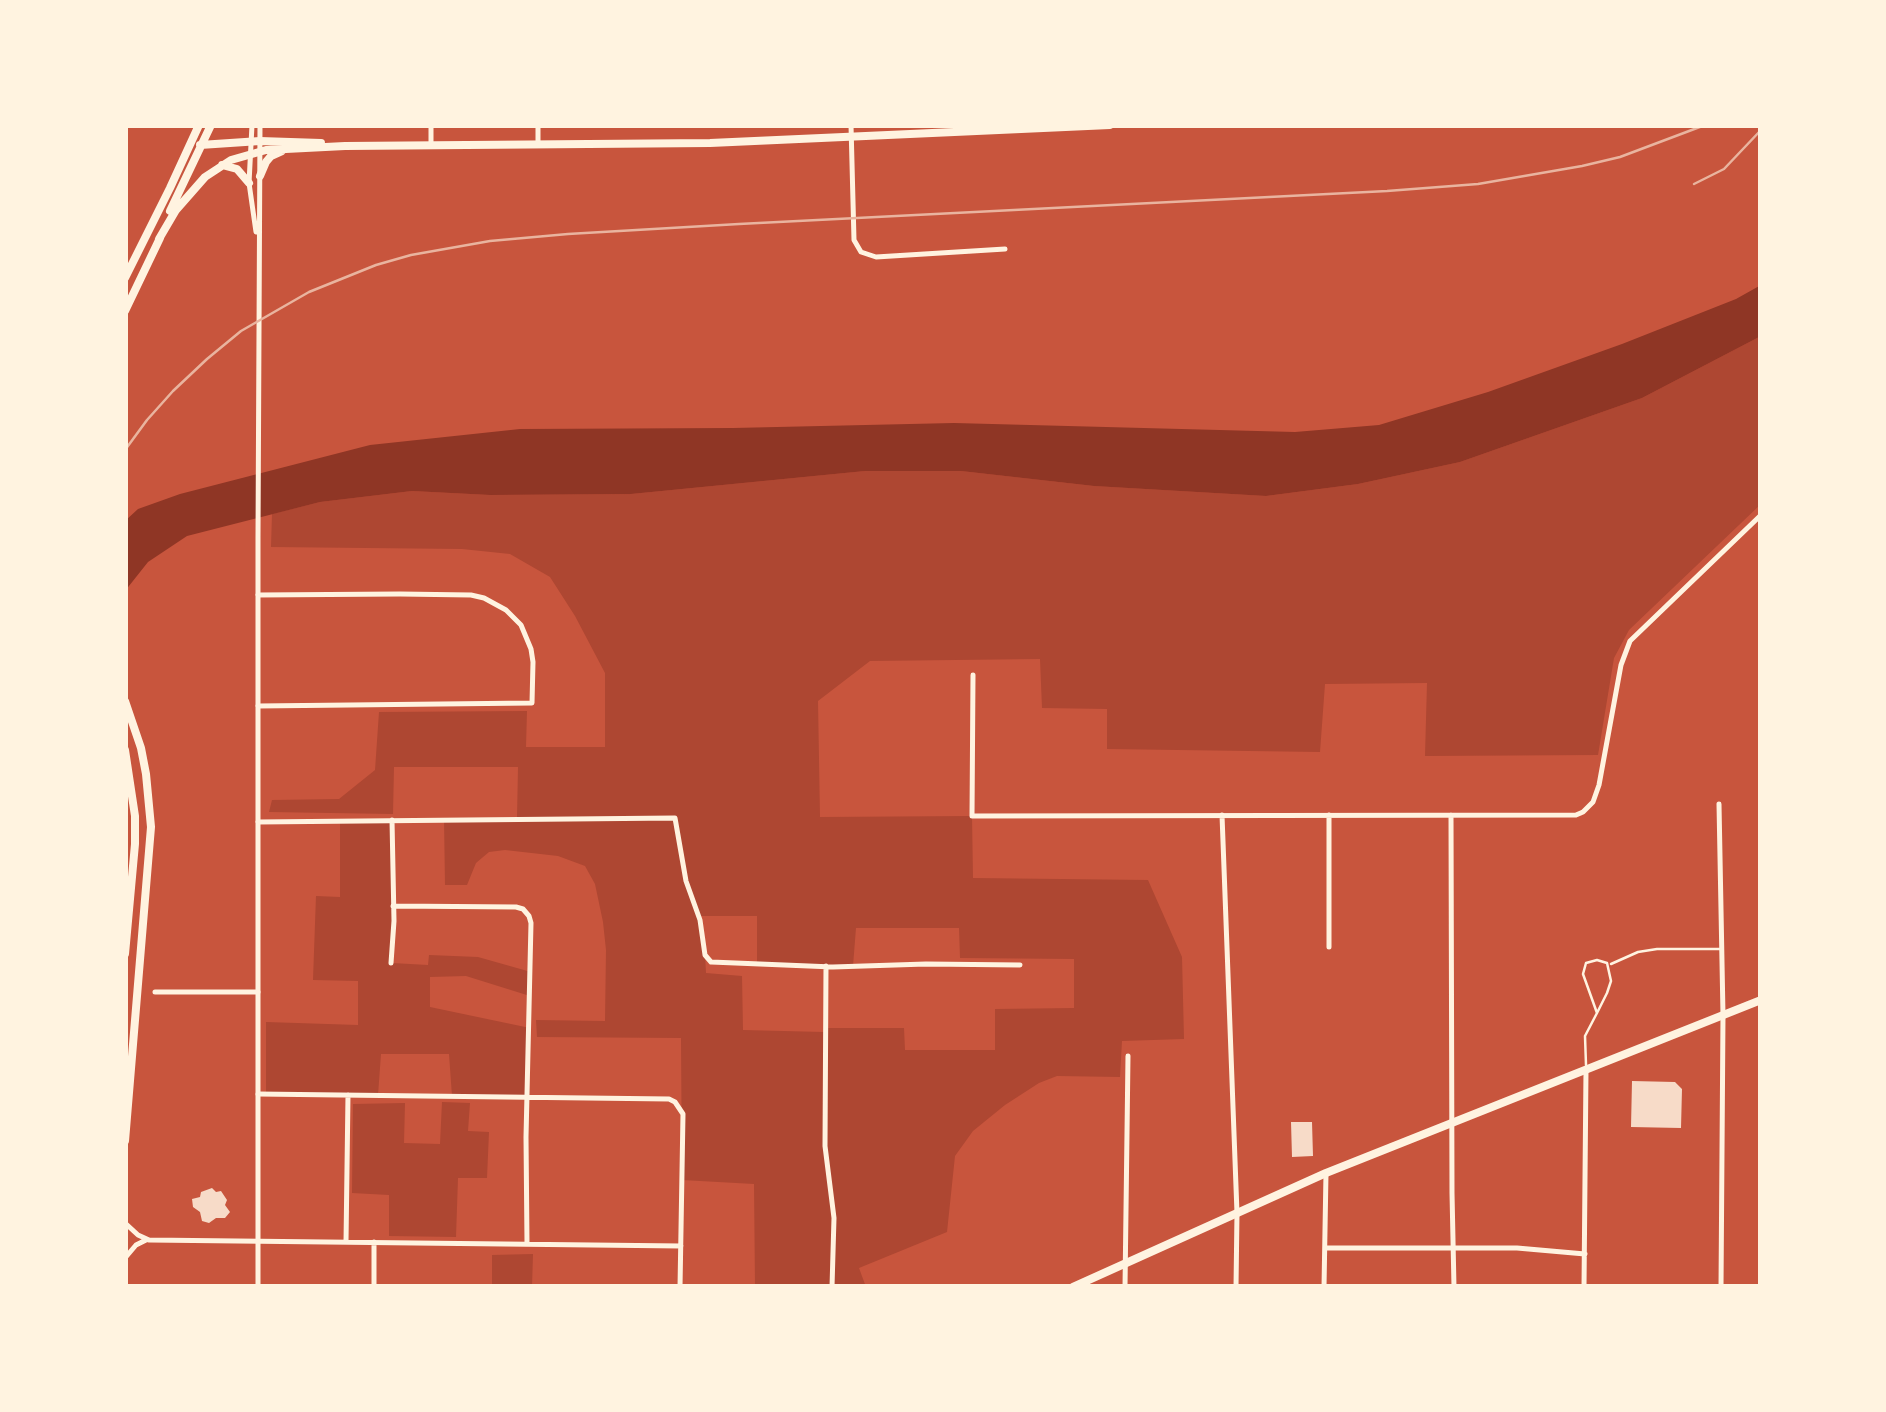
<!DOCTYPE html>
<html>
<head>
<meta charset="utf-8">
<style>
  body { margin:0 }
  #map { position:relative; width:1886px; height:1412px; overflow:hidden; background:#c8553d; font-family:"Exo 2",sans-serif }
  canvas { display:block }
  .frame { position:absolute; inset:0; border:128px solid #fff3e0; pointer-events:none }
</style>
</head>
<body>
<div id="map">
<canvas width="1886" height="1412"></canvas>
<div class="frame"></div>
</div>
<script>
const ctx = document.querySelector('canvas').getContext('2d');
ctx.lineJoin = 'round';
function paint(path, color) { ctx.fillStyle = color; ctx.fill(path, 'evenodd'); }
const poly = rows => new Path2D(rows.map(r => 'M' + r).join(''));
function trace(path, color, width, dash) { ctx.strokeStyle = color; ctx.lineWidth = width; ctx.lineCap = dash ? 'butt' : 'round'; ctx.setLineDash(dash || []); ctx.stroke(path); }
paint(poly([
  [1761,336,1761,504,1629,630,1614,658,1598,755,1425,756,1427,683,1325,684,1320,752,1107,749,1107,709,1042,708,1040,659,870,661,818,701,820,817,972,816,973,878,1148,880,1182,957,1184,1039,1122,1041,1120,1077,1057,1076,1039,1083,1005,1105,973,1131,955,1156,947,1232,859,1268,866,1287,755,1287,754,1184,682,1180,681,1038,537,1037,536,1020,605,1021,606,950,603,922,595,884,585,866,558,856,505,850,489,852,476,863,467,885,445,885,444,818,517,818,518,767,394,767,393,814,269,812,272,800,339,799,375,770,379,712,527,711,526,747,605,747,605,673,575,616,550,577,510,554,462,549,271,547,272,514,320,502,412,491,490,495,631,494,865,471,961,471,1094,486,1266,496,1358,484,1460,462,1642,398],
  [699,916,757,916,757,964,853,966,856,928,959,928,960,958,1074,959,1074,1008,995,1009,995,1050,905,1050,904,1028,824,1028,824,1032,743,1030,742,976,706,973,704,936],
  [340,819,392,820,392,963,428,965,429,955,478,957,531,972,530,996,466,976,430,977,430,1007,530,1028,528,1098,452,1096,449,1054,381,1054,378,1095,266,1094,266,1022,358,1025,358,981,313,980,316,896,340,897],
  [442,1102,470,1103,468,1131,489,1132,487,1178,458,1178,456,1237,389,1236,389,1195,352,1193,353,1104,405,1103,404,1143,440,1144],
  [533,1254,532,1287,492,1287,492,1255]
]), '#ae4732');
paint(poly([
  [1761,285,1761,336,1642,398,1460,462,1358,484,1266,496,1094,486,961,471,865,471,631,494,490,495,412,491,320,502,187,536,148,562,125,591,125,521,138,509,180,494,370,445,520,429,733,428,954,423,1295,432,1379,425,1488,392,1622,344,1736,299]
]), '#8f3625');
paint(poly([
  [1632,1081,1675,1082,1682,1089,1681,1128,1631,1127],
  [1291,1122,1312,1122,1313,1156,1292,1157],
  [212,1188,216,1192,221,1191,227,1200,225,1205,230,1212,225,1218,216,1218,209,1223,202,1221,200,1212,193,1207,192,1199,200,1197,201,1192]
]), '#f7dbc8');
trace(poly([
  [1611,964,1638,952,1657,949,1720,949],
  [1586,1065,1585,1036,1597,1013,1607,993,1611,981,1607,963,1597,960,1586,963,1583,974,1597,1013]
]), '#fff3e0', 2.5);
trace(poly([
  [431,125,431,146],
  [851,125,854,240,861,252,876,257,1005,249],
  [538,145,538,125],
  [258,595,400,594,471,595,484,598,506,610,521,625,531,649,533,662,532,703,258,706],
  [973,675,972,816,1576,815,1583,812,1593,802,1599,785,1621,665,1630,641,1761,515],
  [1719,804,1723,1015,1721,1287],
  [1222,815,1237,1213,1236,1287],
  [1451,815,1452,1193,1454,1287],
  [258,822,675,818,686,881,700,920,705,955,711,962,833,967,926,964,1020,965],
  [393,906,516,907,523,909,529,916,531,923,526,1137,527,1243],
  [1329,947,1329,815],
  [391,963,394,921,392,820],
  [826,966,825,1146,834,1218,832,1287],
  [155,992,258,992],
  [258,1094,669,1099,675,1102,683,1114,680,1287],
  [125,1223,138,1235,149,1240,681,1246],
  [346,1242,348,1095],
  [1325,1248,1517,1248,1585,1254],
  [125,1258,136,1245,146,1240],
  [374,1287,374,1242],
  [1125,1287,1128,1056],
  [1324,1287,1326,1173],
  [1584,1287,1586,1070]
]), '#fff3e0', 5);
trace(poly([
  [252,125,249,183,256,232],
  [258,1287,258,537,260,125]
]), '#fff3e0', 5);
trace(poly([
  [200,145,260,141,321,143],
  [222,165,237,169,249,183],
  [260,176,266,162,271,156,282,151],
  [170,211,211,125],
  [159,239,176,210,205,177,231,160,266,150,345,146,710,143,1110,125],
  [125,278,170,188,199,125],
  [125,311,160,238],
  [125,701,141,748,146,774,151,827,125,1141],
  [125,750,135,816,135,844,125,954],
  [1073,1287,1326,1173,1761,1000]
]), '#fff3e0', 8);
trace(poly([
  [1694,184,1724,169,1761,130],
  [125,450,147,420,173,391,207,359,241,331,309,292,376,265,411,255,490,241,568,234,739,224,1387,191,1478,184,1582,166,1620,157,1705,125]
]), '#e9b49f', 2.5);
</script>
</body>
</html>
